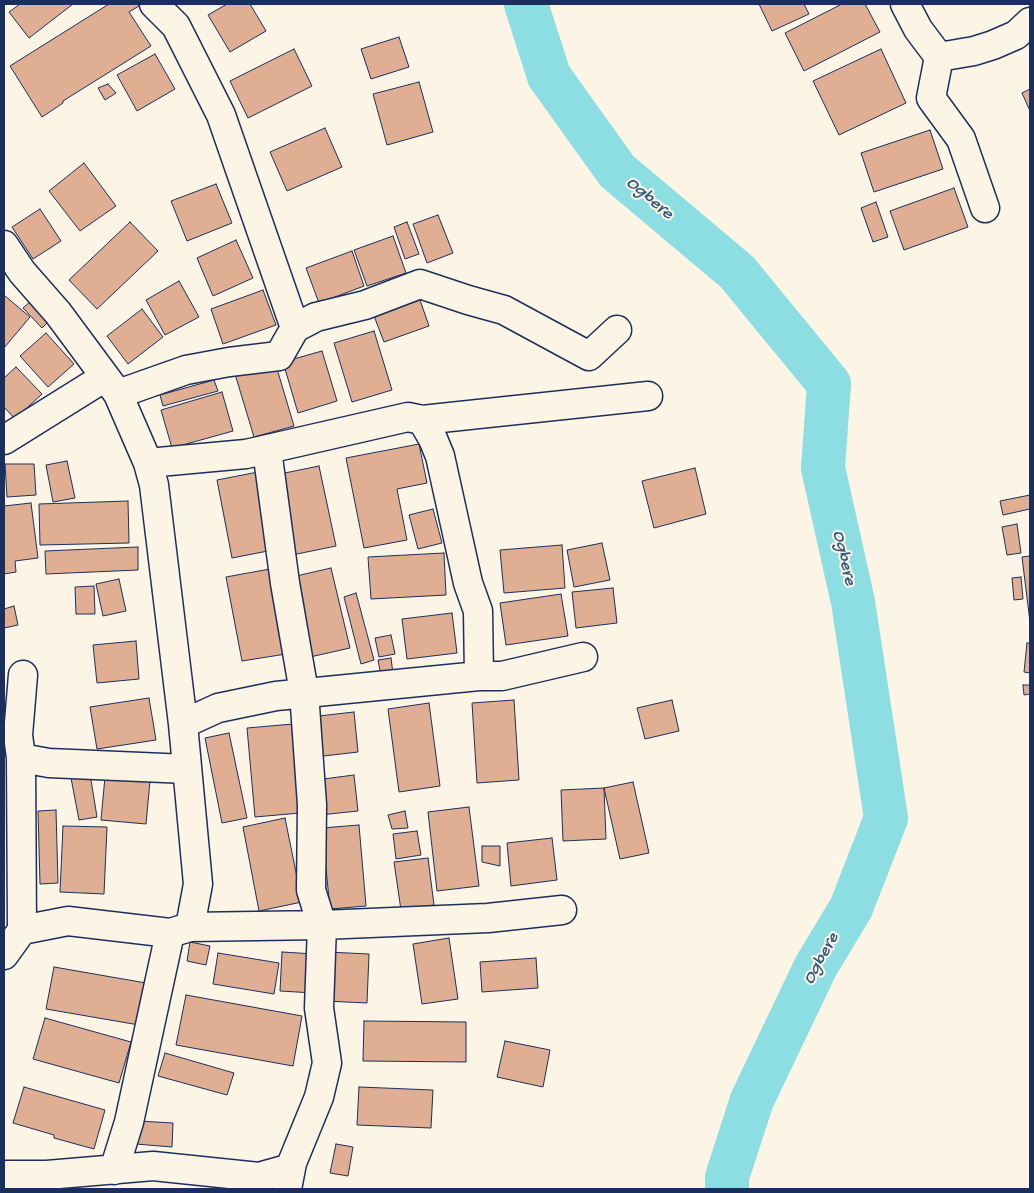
<!DOCTYPE html>
<html>
<head>
<meta charset="utf-8">
<style>
  body { margin:0 }
  #map { position:relative; width:1034px; height:1193px; overflow:hidden; background:#fcf5e5; font-family:"Gochi Hand",sans-serif }
  canvas { display:block }
  .frame { position:absolute; inset:0; border:5px solid #1b2f5e; pointer-events:none }
</style>
</head>
<body>
<div id="map">
<canvas width="1034" height="1193"></canvas>
<div class="frame"></div>
</div>
<script>
const ctx = document.querySelector('canvas').getContext('2d');
ctx.lineJoin = 'round';
const poly = rows => new Path2D(rows.map(r => 'M' + r).join(''));
function trace(path, color, width, dash) { ctx.strokeStyle = color; ctx.lineWidth = width; ctx.lineCap = dash ? 'butt' : 'round'; ctx.setLineDash(dash || []); ctx.stroke(path); }
function paint(path, color) { ctx.fillStyle = color; ctx.fill(path, 'evenodd'); }
function label(font, color, halo, rows, align = 'center') {
  ctx.font = font + ' "Gochi Hand",sans-serif'; ctx.lineWidth = 4; ctx.setLineDash([]); ctx.textBaseline = 'middle'; ctx.strokeStyle = halo; ctx.fillStyle = color; for (const [text, x, y, turn = 0] of rows) {
    ctx.save(); ctx.translate(x, y); ctx.rotate((+turn || 0) * Math.PI / 180); ctx.textAlign = isNaN(turn) ? turn : align; if (halo) ctx.strokeText(text, 0, 0); ctx.fillText(text, 0, 0); ctx.restore();
  }
}
trace(poly([
  [526,4,549,76,617,171,737,272,829,384,823,468,853,602,886,818,851,908,816,966,752,1100,727,1177,727,1189]
]), '#8cdee3', 44);
const building = poly([
  [20,4,73,4,29,38,9,12,20,4],
  [109,4,137,4,139,6,129,12,151,46,63,101,63,103,42,117,10,66,109,4],
  [227,4,250,4,266,31,230,52,208,15,227,4],
  [759,4,804,4,809,14,772,31,759,4],
  [842,4,865,4,880,32,804,71,785,33,842,4],
  [399,37,409,67,371,79,361,49,399,37],
  [294,49,312,86,248,118,230,81,294,49],
  [881,49,906,103,839,135,813,81,881,49],
  [155,54,175,89,137,111,117,75,155,54],
  [419,82,433,132,387,145,373,94,419,82],
  [108,84,116,93,105,100,98,88,108,84],
  [1030,89,1030,111,1022,93,1030,89],
  [325,128,342,167,287,191,270,152,325,128],
  [930,130,943,169,874,192,861,153,930,130],
  [84,163,116,206,80,231,49,191,84,163],
  [216,184,232,223,187,241,171,201,216,184],
  [954,188,968,227,904,250,890,211,954,188],
  [876,202,888,237,873,242,861,208,876,202],
  [40,209,61,241,33,259,12,227,40,209],
  [438,215,453,253,427,263,413,224,438,215],
  [130,222,158,251,97,309,69,280,130,222],
  [407,222,419,254,405,259,394,227,407,222],
  [393,236,406,273,367,286,354,250,393,236],
  [236,240,253,278,213,296,197,258,236,240],
  [352,251,364,286,319,303,306,268,352,251],
  [179,281,199,317,165,335,146,300,179,281],
  [263,290,276,325,223,344,211,309,263,290],
  [4,295,30,317,4,348,4,295],
  [33,299,51,319,42,328,23,308,33,299],
  [420,300,429,326,384,342,374,316,420,300],
  [142,309,163,337,128,364,107,336,142,309],
  [374,331,392,390,352,402,334,343,374,331],
  [46,333,74,364,48,387,20,356,46,333],
  [322,351,337,401,298,413,283,362,322,351],
  [275,362,294,426,254,437,235,374,275,362],
  [16,367,42,394,15,419,4,407,4,378,16,367],
  [214,380,218,391,163,406,160,395,214,380],
  [222,392,233,431,172,448,161,410,222,392],
  [419,444,427,483,397,489,407,540,364,548,346,458,419,444],
  [67,461,75,498,53,502,46,465,67,461],
  [5,464,34,464,36,495,7,497,5,464],
  [319,466,336,546,292,555,275,475,319,466],
  [695,468,706,514,654,528,642,481,695,468],
  [258,472,273,550,232,558,217,480,258,472],
  [1030,495,1030,509,1003,515,1000,501,1030,495],
  [128,501,129,543,40,545,39,504,128,501],
  [31,503,38,558,15,561,16,572,4,574,4,506,31,503],
  [433,509,442,543,418,549,409,515,433,509],
  [1017,524,1021,553,1007,555,1002,527,1017,524],
  [602,543,610,580,574,587,567,550,602,543],
  [562,545,565,588,504,593,500,550,562,545],
  [138,547,138,570,46,574,45,551,138,547],
  [444,553,446,595,371,599,368,557,444,553],
  [1030,556,1030,622,1022,557,1030,556],
  [331,568,350,648,310,657,292,577,331,568],
  [270,569,286,654,242,661,226,577,270,569],
  [1021,577,1023,599,1014,600,1012,578,1021,577],
  [119,579,126,611,103,616,96,584,119,579],
  [94,586,95,614,76,614,75,587,94,586],
  [613,588,617,623,576,628,572,592,613,588],
  [356,593,374,660,361,664,344,597,356,593],
  [561,594,568,636,506,645,500,603,561,594],
  [14,606,18,625,4,628,4,609,14,606],
  [452,613,457,653,407,659,402,619,452,613],
  [391,635,395,654,379,657,375,638,391,635],
  [136,641,139,679,97,683,93,645,136,641],
  [1027,643,1030,643,1030,673,1024,672,1027,643],
  [391,658,393,674,381,676,378,660,391,658],
  [1023,685,1030,685,1030,694,1024,695,1023,685],
  [149,698,156,740,97,749,90,707,149,698],
  [514,700,519,780,477,783,472,703,514,700],
  [672,700,679,731,645,739,637,708,672,700],
  [429,703,440,786,399,792,388,709,429,703],
  [354,712,358,752,315,757,310,717,354,712],
  [293,724,300,813,255,817,247,728,293,724],
  [229,733,247,818,222,823,205,738,229,733],
  [90,774,97,817,79,820,71,778,90,774],
  [354,775,358,811,320,815,316,780,354,775],
  [105,777,150,781,146,824,101,820,105,777],
  [633,782,649,853,620,859,604,788,633,782],
  [604,788,606,839,563,841,561,790,604,788],
  [469,807,479,886,437,891,428,812,469,807],
  [56,810,58,883,40,884,38,811,56,810],
  [405,811,408,828,392,829,388,815,405,811],
  [285,818,302,902,259,911,243,827,285,818],
  [359,825,366,906,330,909,322,828,359,825],
  [63,826,107,827,104,894,60,892,63,826],
  [417,831,421,855,396,859,393,834,417,831],
  [552,838,557,880,511,886,507,843,552,838],
  [482,846,500,846,500,866,482,862,482,846],
  [428,858,434,905,427,906,428,913,402,917,394,862,428,858],
  [449,938,458,999,422,1004,413,944,449,938],
  [190,942,210,946,206,965,187,961,190,942],
  [282,952,315,954,314,993,280,991,282,952],
  [327,952,369,954,367,1003,325,1001,327,952],
  [218,953,279,963,274,994,213,984,218,953],
  [536,958,538,988,482,992,480,962,536,958],
  [54,967,146,983,139,1025,46,1009,54,967],
  [186,995,302,1016,293,1066,176,1045,186,995],
  [45,1018,131,1042,119,1083,33,1059,45,1018],
  [364,1021,466,1022,466,1062,363,1061,364,1021],
  [505,1041,550,1050,543,1087,497,1077,505,1041],
  [165,1053,234,1073,227,1095,158,1076,165,1053],
  [24,1087,105,1110,94,1149,54,1138,54,1135,13,1123,24,1087],
  [359,1087,433,1090,431,1128,357,1125,359,1087],
  [138,1121,173,1123,172,1147,136,1144,138,1121],
  [336,1144,353,1147,348,1176,330,1173,336,1144]
]);
paint(building, '#e0ae92');
trace(building, '#1b2f5e', 1);
const minor = poly([
  [154,4,176,26,221,115,295,328],
  [905,4,918,29,939,57,931,98,961,139,985,208],
  [939,57,974,51,993,45,1016,35,1030,22],
  [4,245,22,272,58,313,118,394,148,463,154,485,183,724,198,884,190,927],
  [118,394,186,370,229,362,279,356,295,328,316,317,365,305,420,284,468,300,504,310,589,356,617,330],
  [422,420,433,439,440,456,468,583,478,611,479,676],
  [4,440,105,377],
  [267,450,285,583,304,692,312,805,311,890,322,925,319,1008,327,1063,319,1097,292,1163,287,1189],
  [148,463,246,454,408,417,422,420,648,396],
  [183,724,218,708,276,696,479,676,502,676,583,657],
  [21,758,49,763,187,769],
  [22,930,21,758,18,735,23,675],
  [4,955,22,930,68,921,170,933,190,927,322,925,488,918,562,910],
  [114,1170,129,1122,170,933],
  [4,1175,47,1175,153,1166,259,1177,291,1168]
]);
trace(minor, '#1b2f5e', 31);
trace(minor, '#fcf5e5', 28);
label('italic 18px', '#375b7f', '#fcf5e5', [
  ["Ogbere",649,199,40],
  ["Ogbere",843,558,77],
  ["Ogbere",822,959,-61]
]);
</script>
</body>
</html>
